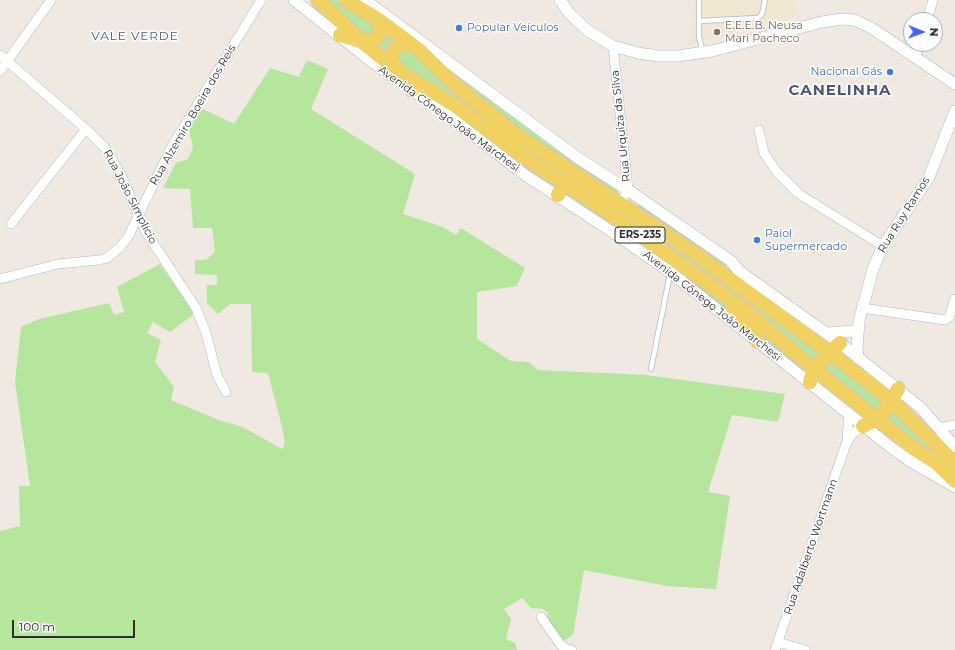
<!DOCTYPE html>
<html>
<head>
<meta charset="utf-8">
<style>
  body { margin:0 }
  #map { position:relative; width:955px; height:650px; overflow:hidden; background:#efe9e1; font-family:Montserrat,sans-serif }
  canvas { display:block }
  .north { position:absolute; left:903px; top:12px; width:40px; height:40px; box-sizing:border-box; background:#fff; border:1px solid #ababab; border-radius:50%; rotate:91deg; font-size:11px; font-weight:700; line-height:16px; text-align:center; color:#2e2e2e }
  .north::after { content:''; display:block; margin:auto; width:14px; height:18px; background:#4264fb; clip-path:polygon(50% 0,100% 100%,50% 72%,0 100%) }
  .scale { position:absolute; left:12px; top:620px; width:123px; height:18px; box-sizing:border-box; border:2px solid #2e2e2e; border-top:0; padding-left:5px; font-size:12px; line-height:14px; white-space:nowrap; color:#2e2e2e; -webkit-text-stroke:3px #fff; paint-order:stroke }
</style>
</head>
<body>
<div id="map">
<canvas width="955" height="650"></canvas>
<div class="north">N</div>
<div class="scale">100 m</div>
</div>
<script>
const ctx = document.querySelector('canvas').getContext('2d');
ctx.lineJoin = 'round';
function paint(path, color) { ctx.fillStyle = color; ctx.fill(path, 'evenodd'); }
const poly = rows => new Path2D(rows.map(r => 'M' + r).join(''));
function trace(path, color, width, dash) { ctx.strokeStyle = color; ctx.lineWidth = width; ctx.lineCap = dash ? 'butt' : 'round'; ctx.setLineDash(dash || []); ctx.stroke(path); }
function label(font, color, halo, rows, align = 'center') {
  ctx.font = font + ' Montserrat,sans-serif'; ctx.lineWidth = 3; ctx.setLineDash([]); ctx.textBaseline = 'middle'; ctx.strokeStyle = halo; ctx.fillStyle = color; for (const [text, x, y, turn = 0] of rows) {
    ctx.save(); ctx.translate(x, y); ctx.rotate((+turn || 0) * Math.PI / 180); ctx.textAlign = isNaN(turn) ? turn : align; if (halo) ctx.strokeText(text, 0, 0); ctx.fillText(text, 0, 0); ctx.restore();
  }
}
paint(poly([
  [695,0,796,0,793,18,689,45]
]), '#f0e6d1');
paint(poly([
  [324,0,336,0,368,17,377,31,367,37],
  [386,30,398,39,387,54,374,46],
  [410,49,590,188,823,351,814,363,399,63,397,54],
  [428,51,618,188,617,193,532,140,456,80],
  [307,60,328,69,311,109,415,174,403,214,443,227,456,235,461,228,525,268,517,286,477,292,477,339,511,361,529,362,538,370,646,375,785,394,778,422,732,415,708,492,730,496,716,589,667,586,584,570,573,635,564,641,547,620,548,613,543,609,531,608,522,598,504,609,511,619,506,639,515,643,517,650,0,650,0,531,20,526,19,486,30,486,15,382,21,327,39,319,109,303,114,315,124,312,117,287,160,264,190,307,193,315,170,332,153,322,147,333,161,340,155,362,174,387,171,400,221,421,243,427,282,449,285,443,282,427,268,373,252,372,251,304,230,304,218,314,207,303,207,285,217,285,217,275,195,274,195,260,206,260,215,252,212,228,193,228,190,189,163,188,176,163,188,159,193,147,189,130,201,108,234,124,270,68,299,77],
  [569,193,719,298,730,313,657,258,576,201,569,195],
  [640,203,726,262,726,266,724,267,637,207],
  [741,311,809,369,807,374,762,338],
  [828,360,885,402,879,413,823,370],
  [895,410,955,467,955,475,885,420]
]), '#b6e59e');
const service = poly([
  [699,0,699,37,703,52],
  [699,21,758,18,762,14,765,0],
  [651,369,670,274]
]);
const minor = poly([
  [927,20,933,0],
  [613,46,628,190,620,203],
  [0,55,86,129,106,149,121,175,146,232,196,308,206,333,217,375,226,392],
  [915,58,919,44],
  [0,71,51,0],
  [759,130,764,153,777,172,799,194,883,246],
  [11,224,86,129],
  [0,279,58,264,99,260,107,258,120,247,128,237,172,146,261,0],
  [862,308,945,320,949,317,955,299],
  [939,428,955,425],
  [847,439,849,413],
  [541,617,560,644,564,648,572,650],
  [778,642,805,650],
  [775,650,846,444,853,433,863,426]
]);
const tertiary = poly([
  [294,0,372,62,446,114,525,175,611,231,670,272,893,449,910,461,955,487],
  [365,0,578,158,628,190,731,261,739,271,840,343,921,408,955,447],
  [560,0,569,13,587,30,613,46,638,53,658,56,678,56,712,51,822,22,842,19,854,20,870,27,955,84],
  [827,333,853,331],
  [858,358,857,348,859,321,873,269,883,246,929,177,955,111]
]);
const primary = poly([
  [318,0,361,41,397,70,456,106,525,158,608,212,745,310,814,369,912,447,938,464,955,481],
  [346,0,379,20,418,49,454,84,514,133,690,250,829,352,892,401,955,463],
  [340,35,361,41,373,41,380,34,379,20],
  [410,44,396,47,391,57,392,61,412,90],
  [558,195,564,182],
  [732,306,758,341],
  [810,382,814,369,840,343],
  [863,426,882,416,898,389]
]);
trace(service, '#b4b7c1', 6);
trace(minor, '#b4b7c1', 10);
trace(tertiary, '#b4b7c1', 12);
trace(primary, '#c9c9c9', 16);
trace(service, '#fff', 4.5);
trace(minor, '#fff', 9);
trace(tertiary, '#fff', 11);
trace(primary, '#f2d163', 14);
for (const [x, y, r, color] of [
  [459,28,4,"#3f7fe0"],
  [717,32,4,"#8d6e63"],
  [890,72,4,"#3f7fe0"],
  [757,240,4,"#3f7fe0"]
]) { const dot = new Path2D(); dot.arc(x, y, r, 0, 2 * Math.PI); ctx.fillStyle = color; ctx.fill(dot); trace(dot, '#fff', 1.5); }
for (const [x, y, w] of [
  [640,235,50]
]) { const box = new Path2D(); box.roundRect(x - w / 2, y - 8, w, 16, 3); ctx.fillStyle = '#fff'; ctx.fill(box); trace(box, '#2e2e2e', 1); }
label('bold 10px', '#2e2e2e', null, [
  ["ERS-235",640,235]
]);
label('11px', '#785e54', '#fff', [
  ["E.E.E.B. Neusa",725,26],
  ["Mari Pacheco",725,39]
], 'left');
label('11px', '#366cbe', '#fff', [
  ["Popular Veículos",467,28],
  ["Nacional Gás",882,72,"right"],
  ["Paiol",765,234],
  ["Supermercado",765,247]
], 'left');
label('11px', '#2e2e2e', '#fff', [
  ["Rua Alzemiro Boeira dos Reis",193,115,-60],
  ["Avenida Cônego João Marchesi",449,119,36],
  ["Rua Urquiza da Silva",621,126,-96],
  ["Rua João Simplício",130,197,63],
  ["Rua Ruy Ramos",904,215,-58],
  ["Avenida Cônego João Marchesi",712,306,38],
  ["Rua Adalberto Wortmann",811,547,-71]
]);
ctx.letterSpacing = '1px';
label('12px', '#4d5680', '#fff', [
  ["VALE VERDE",135,36]
]);
ctx.letterSpacing = '0px';
ctx.letterSpacing = '1px';
label('bold 15px', '#4d5680', '#fff', [
  ["CANELINHA",840,91]
]);
ctx.letterSpacing = '0px';
</script>
</body>
</html>
